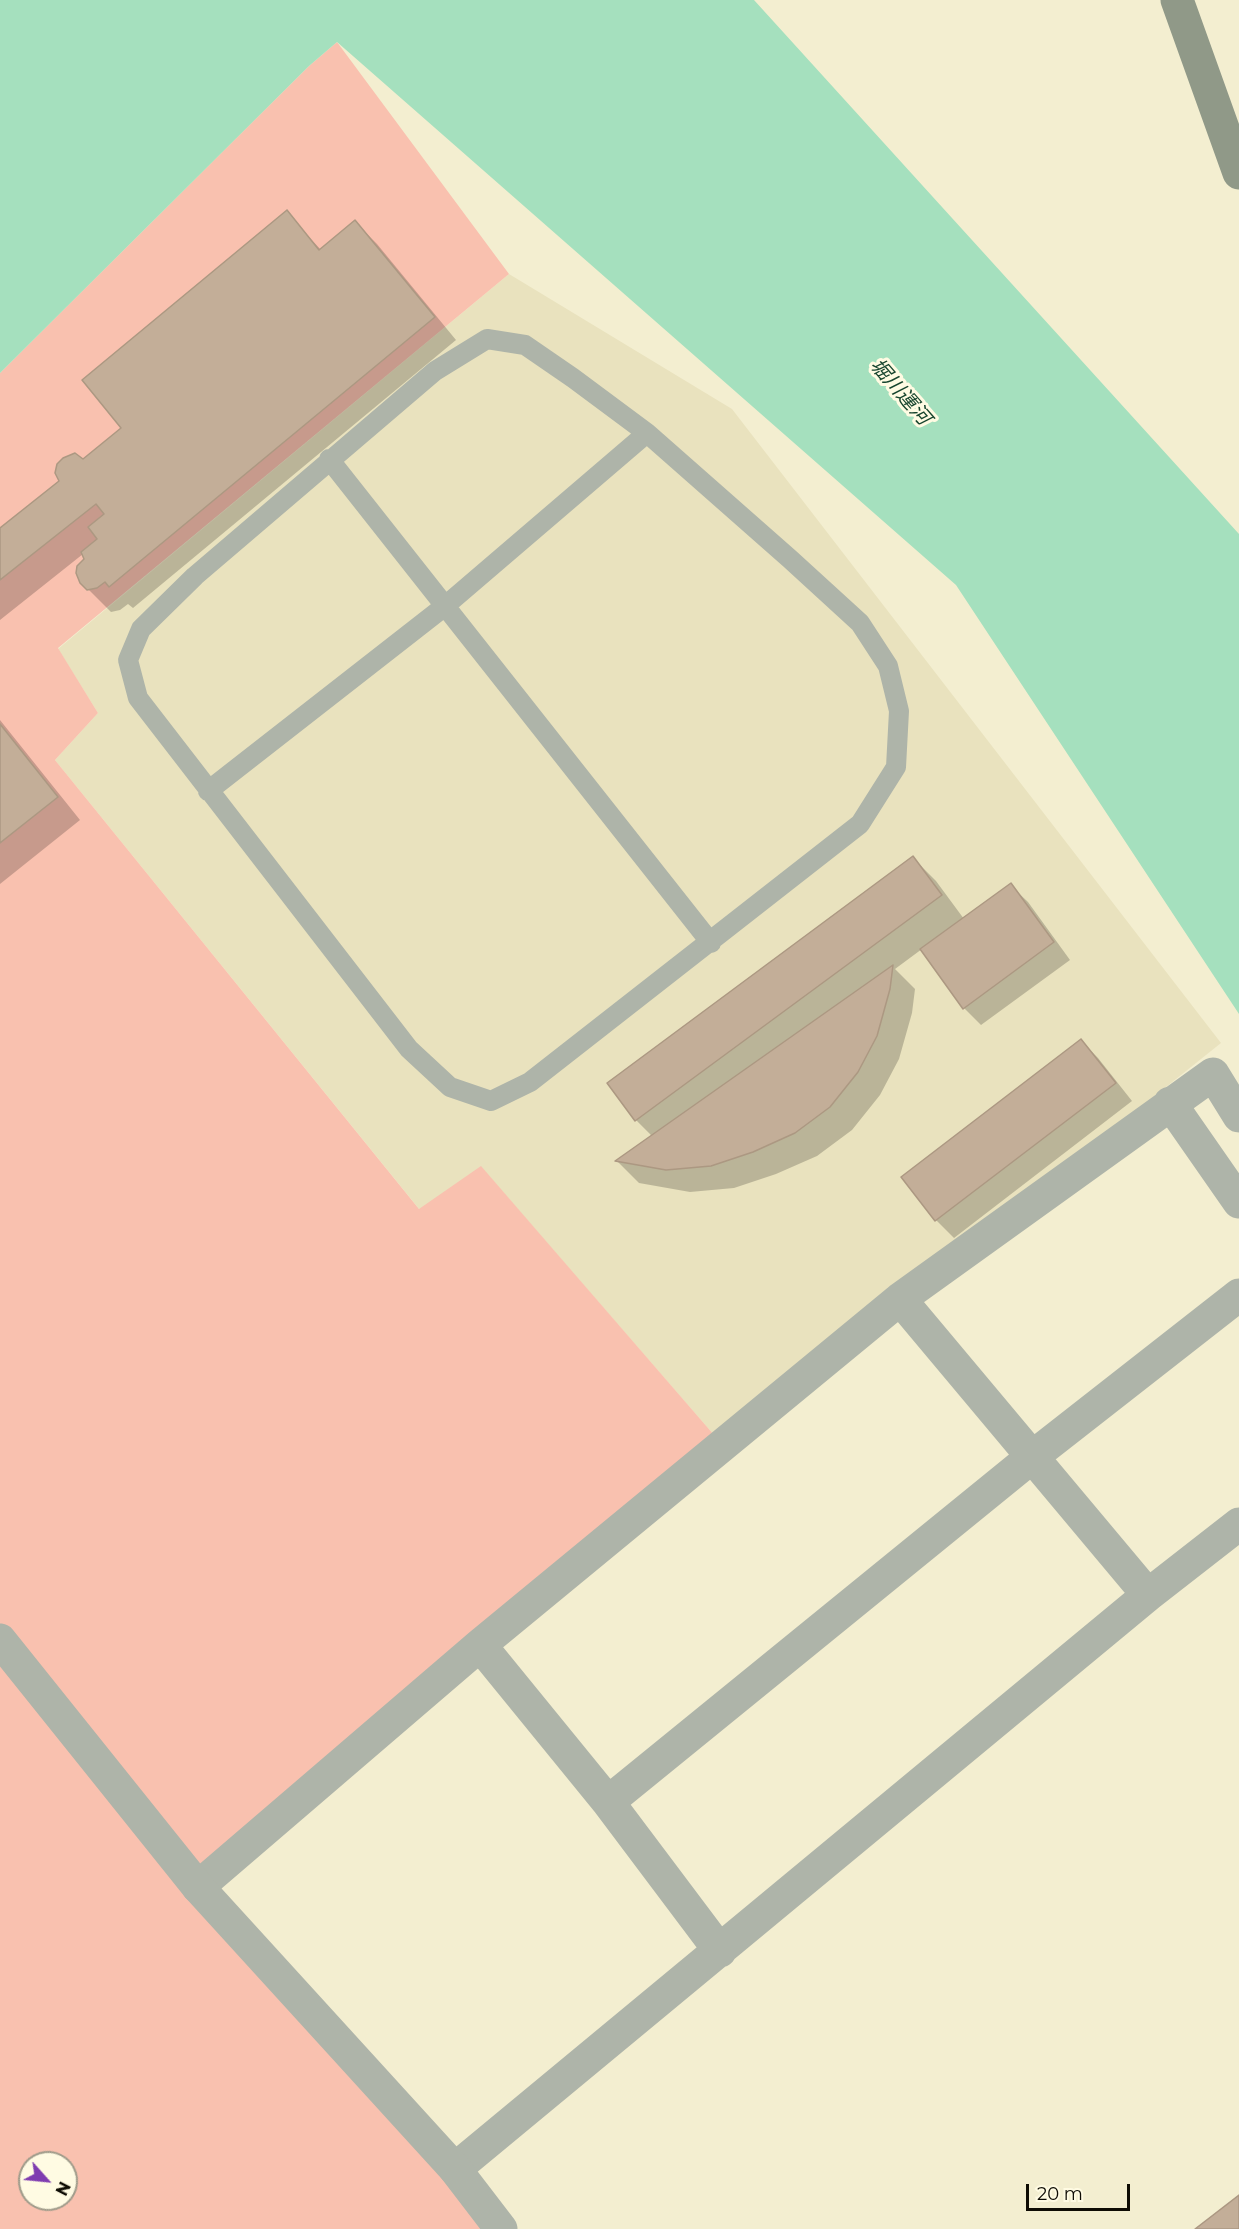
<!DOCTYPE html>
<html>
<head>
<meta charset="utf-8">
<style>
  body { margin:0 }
  #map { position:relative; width:1239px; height:2229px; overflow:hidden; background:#f3eed0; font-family:Montserrat,sans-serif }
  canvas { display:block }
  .north { position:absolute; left:18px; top:2151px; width:60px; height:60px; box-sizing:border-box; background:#fffbe3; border:2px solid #9f9b8a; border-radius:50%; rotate:117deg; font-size:16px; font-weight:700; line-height:24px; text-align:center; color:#0e0c04 }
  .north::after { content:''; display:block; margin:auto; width:21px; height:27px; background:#7f3cb0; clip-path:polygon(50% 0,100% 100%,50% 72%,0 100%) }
  .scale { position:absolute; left:1026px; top:2184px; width:104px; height:27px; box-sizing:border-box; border:3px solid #0e0c04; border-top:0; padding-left:8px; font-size:18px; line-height:21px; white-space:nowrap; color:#0e0c04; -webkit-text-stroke:4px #fffbe3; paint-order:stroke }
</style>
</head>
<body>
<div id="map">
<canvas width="1239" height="2229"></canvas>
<div class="north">N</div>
<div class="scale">20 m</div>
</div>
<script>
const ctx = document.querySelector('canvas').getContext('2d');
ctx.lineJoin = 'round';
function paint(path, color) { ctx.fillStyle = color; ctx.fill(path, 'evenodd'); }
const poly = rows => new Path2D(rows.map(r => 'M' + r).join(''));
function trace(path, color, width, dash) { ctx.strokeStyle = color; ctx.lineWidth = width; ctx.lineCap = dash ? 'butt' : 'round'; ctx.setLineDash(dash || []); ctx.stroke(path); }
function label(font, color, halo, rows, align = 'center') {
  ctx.font = font + ' Montserrat,"Noto Sans JP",sans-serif'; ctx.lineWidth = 6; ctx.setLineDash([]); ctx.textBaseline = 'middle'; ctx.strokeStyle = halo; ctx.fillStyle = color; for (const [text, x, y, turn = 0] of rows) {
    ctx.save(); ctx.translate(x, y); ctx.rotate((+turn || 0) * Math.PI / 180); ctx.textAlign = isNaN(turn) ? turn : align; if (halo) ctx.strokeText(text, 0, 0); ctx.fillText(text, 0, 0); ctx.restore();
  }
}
paint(poly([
  [509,274,732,409,1221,1043,721,1443,481,1167,420,1210,55,760,98,713,58,649]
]), '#e9e2be');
paint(poly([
  [337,42,509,274,58,648,98,713,55,760,419,1209,481,1166,721,1443,198,1887,506,2229,0,2229,0,373,309,66],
  [30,2163,66,2163,66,2199,30,2199]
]), '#f9c1af');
paint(poly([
  [0,0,754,0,1239,534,1239,1014,956,585,337,42,309,66,0,373]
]), '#a5e0be');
paint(poly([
  [286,212,321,250,355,222,377,244,456,340,133,608,128,604,120,610,111,612,81,582,86,560,83,554,0,620,0,530,123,428],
  [0,720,80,820,0,884],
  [913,858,936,881,964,919,1010,885,1028,902,1070,960,981,1025,964,1008,922,949,895,969,915,989,912,1013,899,1059,880,1095,852,1130,817,1156,776,1174,734,1188,690,1192,639,1183,617,1161,652,1136,637,1121,609,1083],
  [1081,1041,1098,1058,1132,1101,954,1238,936,1220,903,1177]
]), '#0003');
const building = poly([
  [287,210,319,250,355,220,435,317,109,587,105,582,97,588,87,590,80,583,76,573,77,566,84,559,81,552,97,539,88,527,104,514,96,504,0,580,0,528,59,481,55,473,57,464,63,458,75,453,83,459,121,428,82,380,287,210],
  [0,724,58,797,0,843,0,724],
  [913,856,942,895,635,1121,607,1083,913,856],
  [1011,883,1054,942,963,1009,920,949,1011,883],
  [893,965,890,989,877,1036,858,1072,830,1107,795,1133,753,1152,711,1166,666,1170,615,1161,893,965],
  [1081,1039,1116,1083,935,1221,901,1177,1081,1039],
  [1239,2195,1239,2229,1195,2229,1239,2195]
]);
paint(building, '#c3ae98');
trace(building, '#ac9882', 1.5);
trace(poly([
  [487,339,525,345,573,378,647,433,790,559,860,623,888,666,899,711,896,767,860,824,530,1082,491,1101,450,1087,409,1049,138,698,128,660,141,629,195,576,435,371,487,339],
  [329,459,711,943],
  [208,791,445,606,647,433]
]), '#aeb4a9', 20);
trace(poly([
  [1170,1103,1239,1202],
  [900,1299,1148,1595],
  [480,1645,608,1802,720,1951],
  [608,1802,1032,1457,1239,1295],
  [198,1887,480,1645,900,1299,1213,1074,1239,1116],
  [455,2169,1148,1595,1239,1524]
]), '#aeb4a9', 33);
trace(poly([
  [0,1640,198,1887,455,2169,501,2229]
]), '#aeb4a9', 33);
trace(poly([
  [1177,0,1239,173]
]), '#909988', 33);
label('italic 20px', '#17452e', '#fffbe3', [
  ["堀川運河",900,392,49]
]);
</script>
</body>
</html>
